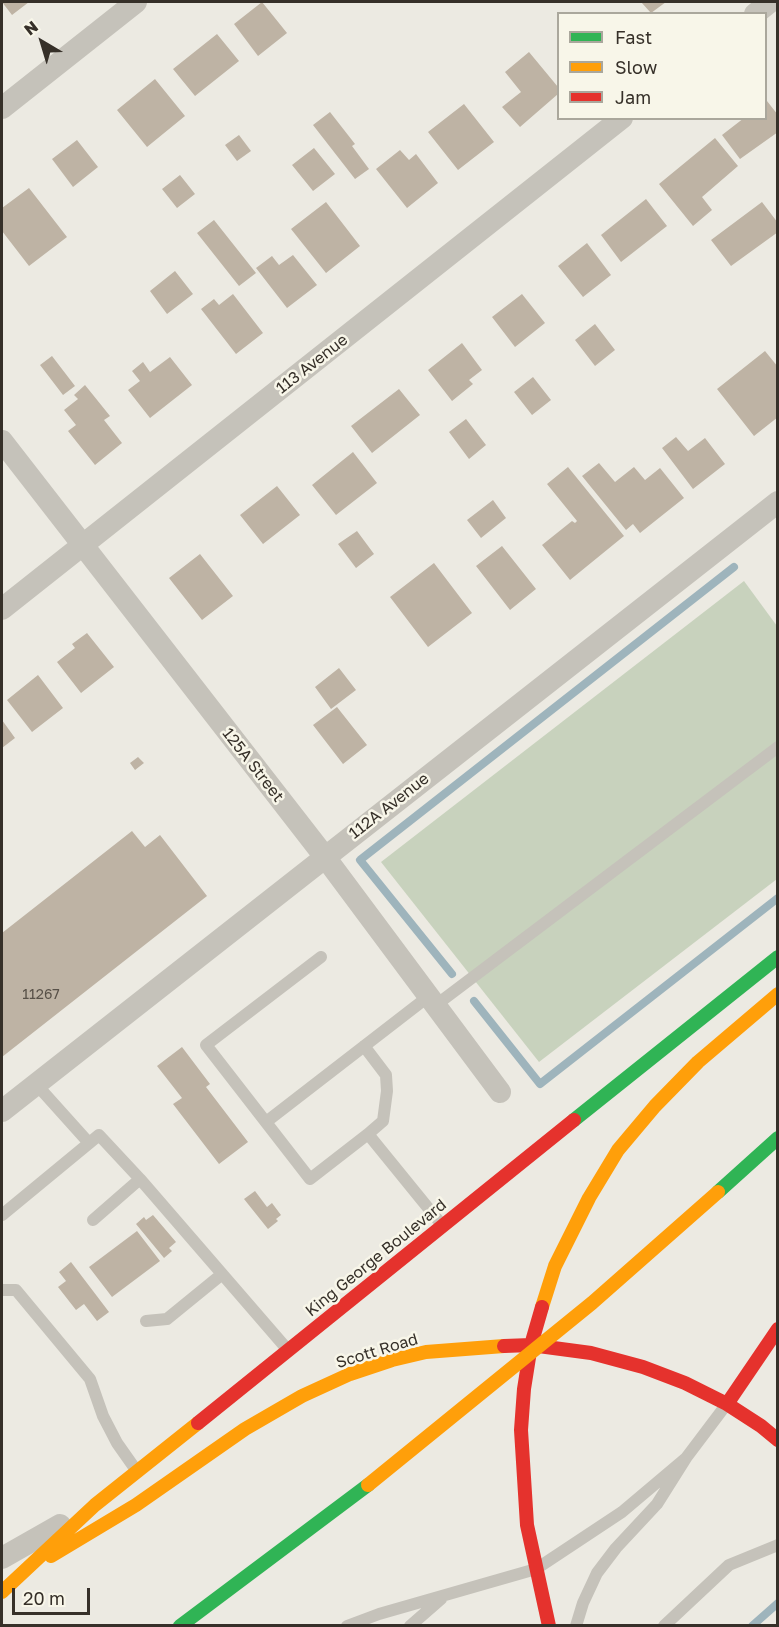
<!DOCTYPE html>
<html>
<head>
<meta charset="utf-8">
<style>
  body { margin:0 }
  #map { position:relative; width:779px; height:1627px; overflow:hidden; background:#eceae2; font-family:"Golos Text",sans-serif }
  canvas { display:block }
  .frame { position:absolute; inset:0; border:3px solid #363029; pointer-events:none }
  .legend { position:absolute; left:557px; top:12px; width:210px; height:108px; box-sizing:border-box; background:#f8f6e9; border:2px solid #aaa79c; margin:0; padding:8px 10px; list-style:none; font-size:18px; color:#363029 }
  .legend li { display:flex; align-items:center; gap:12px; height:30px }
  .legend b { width:30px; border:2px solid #aaa79c }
  .north { position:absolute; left:12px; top:12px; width:60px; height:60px; -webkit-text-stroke:4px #f8f6e9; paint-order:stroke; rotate:322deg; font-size:16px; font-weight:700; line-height:24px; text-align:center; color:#363029 }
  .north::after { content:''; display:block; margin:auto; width:21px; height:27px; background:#363029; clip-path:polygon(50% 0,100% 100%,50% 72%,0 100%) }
  .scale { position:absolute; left:12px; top:1588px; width:78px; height:27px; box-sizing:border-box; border:3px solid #363029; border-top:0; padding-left:8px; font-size:18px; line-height:21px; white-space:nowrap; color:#363029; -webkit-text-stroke:4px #f8f6e9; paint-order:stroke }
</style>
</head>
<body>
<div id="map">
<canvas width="779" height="1627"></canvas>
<div class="frame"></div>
<ul class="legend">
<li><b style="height:8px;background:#30b455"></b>Fast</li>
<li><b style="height:8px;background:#ff9f0a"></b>Slow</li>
<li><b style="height:8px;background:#e5322d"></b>Jam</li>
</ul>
<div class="north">N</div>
<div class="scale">20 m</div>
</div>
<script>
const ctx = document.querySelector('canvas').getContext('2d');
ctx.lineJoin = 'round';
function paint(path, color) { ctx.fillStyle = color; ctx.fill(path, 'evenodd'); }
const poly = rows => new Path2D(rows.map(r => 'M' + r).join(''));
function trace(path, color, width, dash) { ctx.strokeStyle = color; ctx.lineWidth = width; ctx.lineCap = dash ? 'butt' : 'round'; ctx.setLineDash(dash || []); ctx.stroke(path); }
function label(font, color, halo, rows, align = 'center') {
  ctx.font = font + ' "Golos Text",sans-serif'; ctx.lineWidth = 5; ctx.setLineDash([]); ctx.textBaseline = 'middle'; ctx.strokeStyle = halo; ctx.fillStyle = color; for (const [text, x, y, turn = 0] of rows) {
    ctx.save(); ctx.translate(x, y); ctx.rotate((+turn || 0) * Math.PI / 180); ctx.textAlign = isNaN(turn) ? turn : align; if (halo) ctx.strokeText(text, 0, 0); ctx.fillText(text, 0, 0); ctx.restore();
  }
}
paint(poly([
  [744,581,777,626,777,879,539,1062,381,862]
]), '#c8d2bd');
trace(poly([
  [452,974,360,860,734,567],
  [474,1001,540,1084,778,898],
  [752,1626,778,1603]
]), '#9eb4bc', 8);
paint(poly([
  [2,2,29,2,12,15],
  [262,2,287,33,258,56,234,24],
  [641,2,666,2,651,13],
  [217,34,239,61,195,96,173,69],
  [529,52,558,87,558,94,520,127,502,107,521,92,505,72],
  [155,79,185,116,147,147,117,110],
  [767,101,778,115,778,132,740,159,722,135,744,118,766,118,766,103],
  [464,104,494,142,458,170,428,132],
  [330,112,355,144,352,146,369,169,355,179,313,125],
  [239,135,251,151,237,161,225,145],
  [715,138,738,166,702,197,712,210,693,226,659,184],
  [77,140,98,167,73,187,52,159],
  [314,148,335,174,313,191,292,165],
  [400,150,409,160,416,154,438,183,407,208,376,169],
  [180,175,195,194,177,208,162,189],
  [29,188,67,237,29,266,2,231,2,208],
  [646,199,667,226,621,262,601,235],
  [326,202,360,246,326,273,291,229],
  [762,202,778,223,778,232,731,266,711,240],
  [214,220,256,273,239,286,197,233],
  [587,243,611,275,583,297,558,266],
  [293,255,317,285,287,308,256,268,272,256,279,265],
  [175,271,193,294,167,314,150,291],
  [233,294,263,333,236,354,201,309,214,299,219,305],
  [522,294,545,323,515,347,492,317],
  [595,324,615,350,595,366,575,340],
  [462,343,482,370,469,380,473,384,452,401,428,370],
  [765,351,778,367,778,417,754,436,717,389],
  [52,356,75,386,63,395,40,365],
  [170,357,192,385,150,418,128,390,140,381,132,371,143,362,150,372],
  [533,377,551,400,532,415,514,392],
  [85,385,110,416,104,420,122,443,95,465,68,431,76,425,64,410,78,399,74,395],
  [399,389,420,415,372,453,351,426],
  [466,419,486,445,469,459,449,432],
  [676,437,688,451,705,438,725,464,693,489,662,448],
  [353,452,377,483,336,515,312,485],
  [599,463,615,482,634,467,645,480,660,468,684,498,640,533,633,524,626,530,582,476],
  [568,467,624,536,570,580,542,545,572,521,575,523,577,521,547,484],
  [277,486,300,515,263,544,240,515],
  [493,500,506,518,481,538,467,520],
  [357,531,374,554,356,568,338,544],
  [502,546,536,589,510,610,476,566],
  [200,554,233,596,202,620,169,578],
  [434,563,472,613,428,647,390,597],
  [87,633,114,667,81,693,57,662,75,648,72,644],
  [339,668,356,690,331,709,315,687],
  [38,675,63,708,32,732,7,700],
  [337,707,367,745,343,764,313,725],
  [2,720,15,738,2,748],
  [138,757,144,763,135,770,130,763],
  [132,831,145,847,160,835,207,896,2,1057,2,933],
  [182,1047,210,1084,206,1087,248,1142,219,1164,173,1104,182,1098,157,1066],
  [255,1191,267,1207,272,1203,281,1215,276,1219,278,1221,268,1229,244,1199],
  [153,1215,176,1242,169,1248,172,1251,164,1258,136,1224,144,1217,146,1220],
  [137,1231,160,1261,112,1297,89,1267],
  [71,1262,109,1312,97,1321,84,1304,76,1310,58,1287,66,1281,59,1272]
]), '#beb3a4');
trace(poly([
  [321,957,206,1045,310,1179,368,1134,442,1225],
  [436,1005,778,747],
  [364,1046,386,1075,387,1091,383,1121,368,1134],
  [36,1084,89,1143],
  [266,1122,429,996],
  [2,1215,99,1135,140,1179,287,1349],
  [93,1220,140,1179],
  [2,1290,16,1290,90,1379,103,1416,117,1443,136,1470],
  [146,1321,167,1319,221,1275],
  [347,1626,379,1614,536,1569,622,1512,686,1458],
  [410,1626,441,1599],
  [576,1626,583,1603,597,1573,616,1548,657,1504,686,1458,726,1405],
  [664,1626,729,1565,778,1545]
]), '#c5c2ba', 12);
trace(poly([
  [755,14,770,2],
  [2,108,136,2],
  [2,441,325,857,500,1092],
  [2,609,622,118],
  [2,1111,778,502],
  [2,1558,60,1525]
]), '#c5c2ba', 22);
trace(poly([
  [574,1120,778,957],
  [718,1192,778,1138],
  [180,1626,368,1485]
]), '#30b455', 14);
trace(poly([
  [542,1307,555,1266,589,1198,618,1150,655,1106,698,1062,778,994],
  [51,1556,136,1505,245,1429,302,1396,350,1374,392,1360,426,1352,504,1346],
  [2,1592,95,1505,198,1423]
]), '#ff9f0a', 14);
trace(poly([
  [542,1307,531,1345,524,1389,521,1430,527,1525,549,1626],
  [504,1346,531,1345,591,1353,643,1367,685,1383,727,1404,761,1426,778,1440],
  [727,1404,778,1329],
  [198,1423,574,1120]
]), '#e5322d', 14);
trace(poly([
  [368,1485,592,1303,718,1192]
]), '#ff9f0a', 14);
label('14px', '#585148', null, [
  ["11267",41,995]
]);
label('16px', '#363029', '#f8f6e9', [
  ["113 Avenue",312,364,-38],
  ["125A Street",253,765,52],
  ["112A Avenue",389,806,-38],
  ["King George Boulevard",376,1258,-39],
  ["Scott Road",377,1351,-17]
]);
</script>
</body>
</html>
